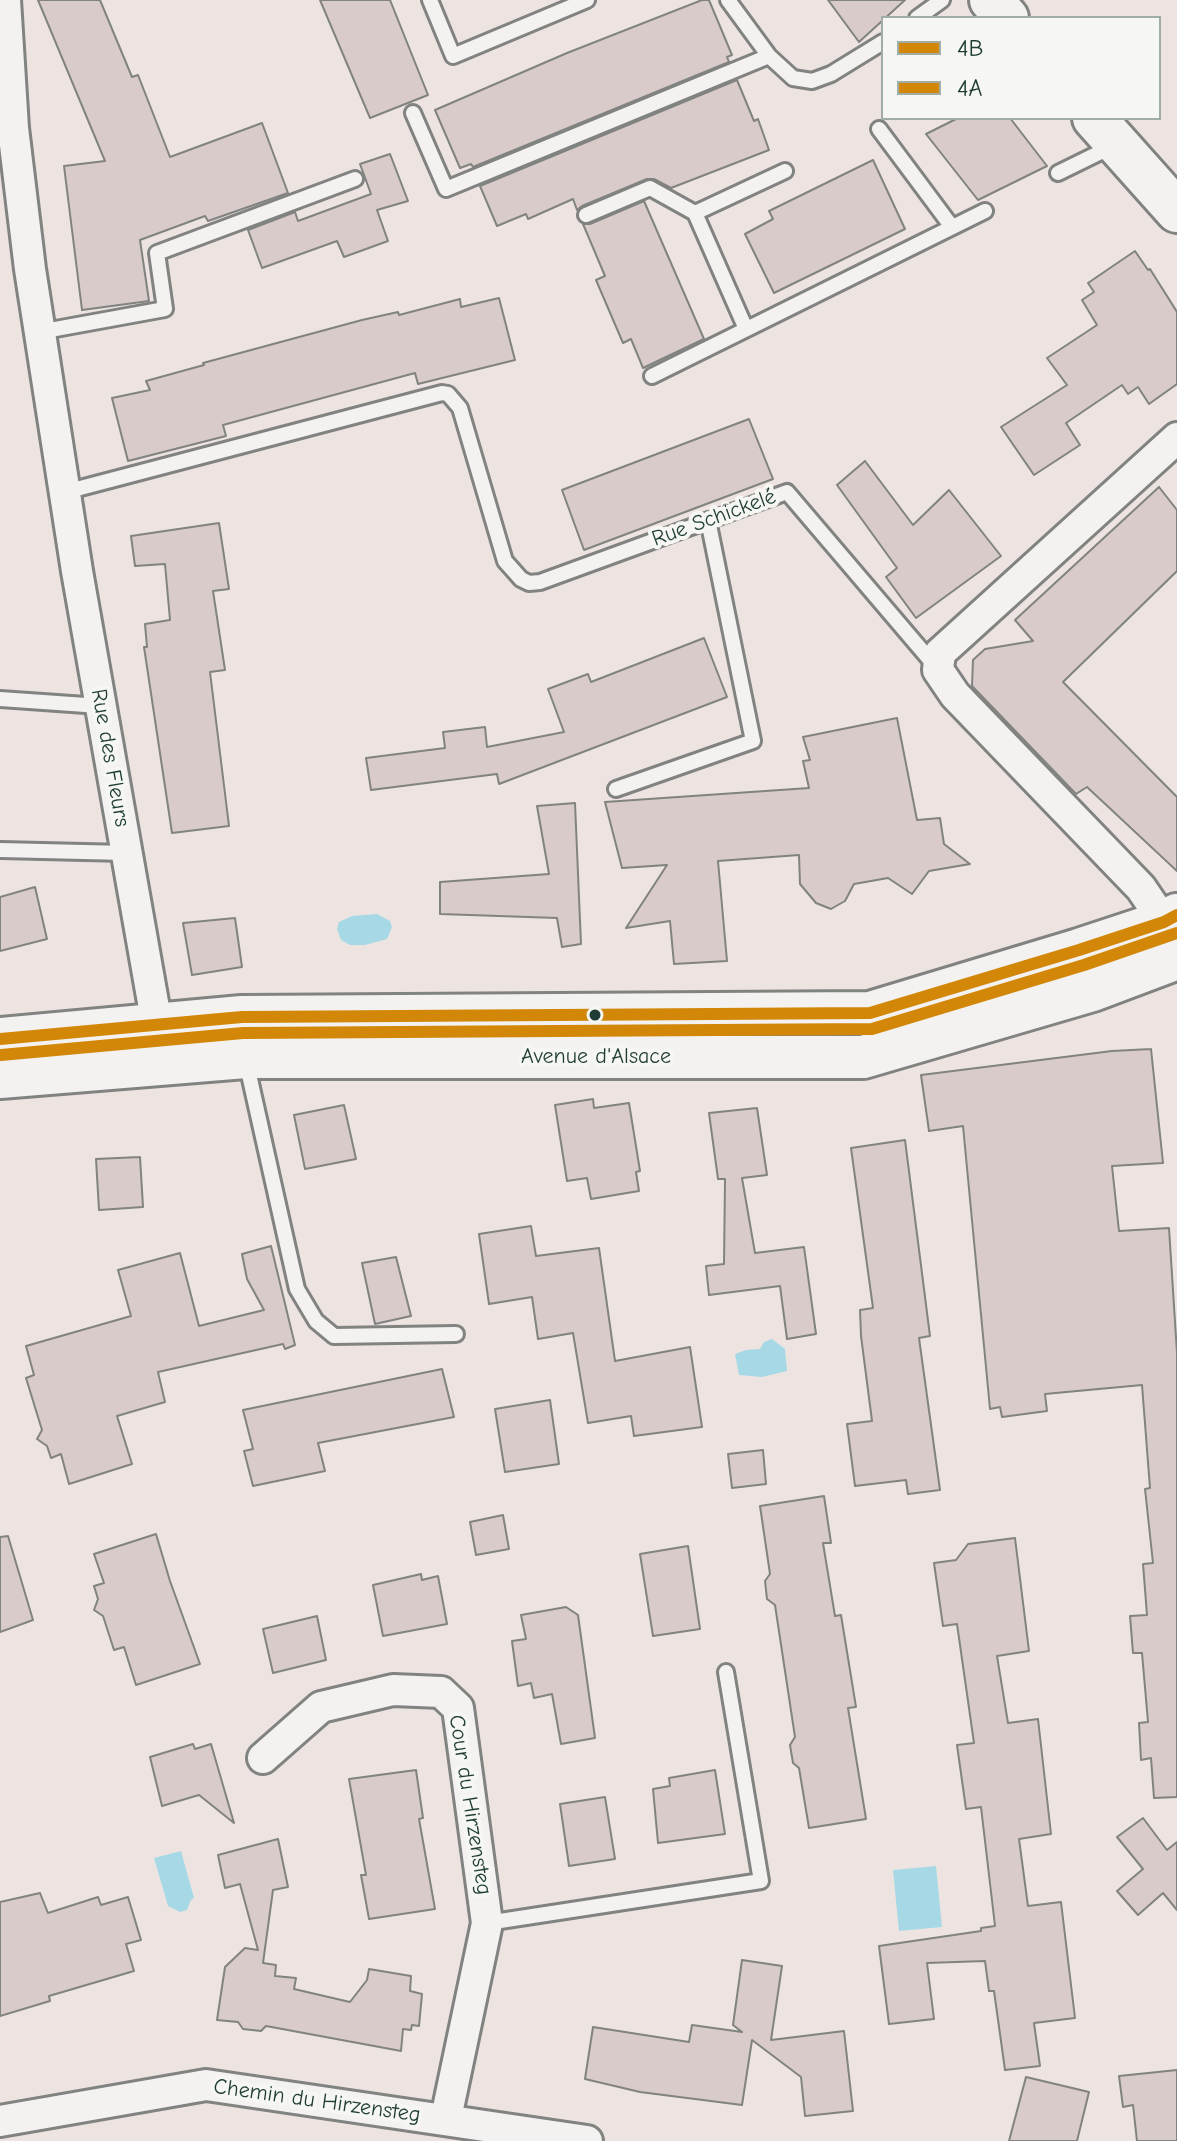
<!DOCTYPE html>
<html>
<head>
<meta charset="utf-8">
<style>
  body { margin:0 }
  #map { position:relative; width:1177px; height:2141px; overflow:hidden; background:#ede4e2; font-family:"Comic Neue",sans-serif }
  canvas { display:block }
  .legend { position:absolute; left:881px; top:16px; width:280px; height:104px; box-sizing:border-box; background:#f6f6f2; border:2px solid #a0aca6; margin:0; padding:10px 14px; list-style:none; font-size:24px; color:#1f3d34 }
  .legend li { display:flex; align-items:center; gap:16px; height:40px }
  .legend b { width:40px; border:2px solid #a0aca6 }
</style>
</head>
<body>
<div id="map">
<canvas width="1177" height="2141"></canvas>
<ul class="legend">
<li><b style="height:10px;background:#d28708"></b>4B</li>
<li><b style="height:10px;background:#d28708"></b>4A</li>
</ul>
</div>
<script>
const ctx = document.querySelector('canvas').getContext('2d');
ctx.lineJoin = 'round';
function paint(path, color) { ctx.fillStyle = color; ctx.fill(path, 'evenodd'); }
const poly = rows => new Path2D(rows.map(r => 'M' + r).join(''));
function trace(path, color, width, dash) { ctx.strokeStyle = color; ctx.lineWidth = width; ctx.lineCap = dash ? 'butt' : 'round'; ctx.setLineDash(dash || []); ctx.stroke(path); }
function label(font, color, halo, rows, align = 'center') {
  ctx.font = font + ' "Comic Neue",sans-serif'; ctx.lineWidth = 8; ctx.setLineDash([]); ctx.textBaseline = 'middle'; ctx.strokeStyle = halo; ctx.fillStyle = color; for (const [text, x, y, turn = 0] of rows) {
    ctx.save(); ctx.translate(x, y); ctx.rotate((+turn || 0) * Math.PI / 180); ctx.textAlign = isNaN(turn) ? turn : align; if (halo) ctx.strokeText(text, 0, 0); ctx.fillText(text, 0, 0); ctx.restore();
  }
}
paint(poly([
  [377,914,390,921,392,927,387,939,365,945,350,945,341,940,337,929,339,922,352,916],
  [772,1339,785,1349,787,1371,762,1377,739,1375,735,1354,746,1350,760,1349,764,1342],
  [181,1851,194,1898,191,1900,187,1910,180,1912,168,1906,154,1858],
  [936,1866,942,1927,899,1931,893,1870]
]), '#a6d9e5');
const building = poly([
  [38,0,100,0,132,77,138,75,170,157,262,123,288,193,208,221,205,216,140,240,149,301,82,310,64,166,105,161,38,0],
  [320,0,390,0,428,95,370,118,320,0],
  [702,0,709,0,732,55,727,57,729,62,473,167,471,164,460,168,435,110,567,53,702,0],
  [828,0,905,0,859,42,828,0],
  [737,80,754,121,758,119,769,150,671,188,654,179,647,179,582,206,577,210,573,199,528,219,526,214,497,226,480,186,737,80],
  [958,118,1010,118,1047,166,978,200,926,134,958,118],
  [390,154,408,201,377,210,388,241,344,257,337,241,262,268,248,230,295,212,298,221,371,194,360,164,390,154],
  [873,160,905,229,774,293,745,234,773,219,769,211,873,160],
  [644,201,704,339,643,368,631,339,623,343,596,280,605,276,583,224,590,224,644,201],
  [1135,251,1148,270,1150,269,1177,312,1177,384,1149,404,1138,387,1128,394,1122,385,1066,423,1080,445,1034,475,1001,427,1067,385,1047,358,1097,325,1082,300,1094,292,1088,283,1135,251],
  [499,298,515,360,418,384,415,373,223,425,226,436,128,461,112,398,150,390,146,381,204,365,203,363,362,320,398,312,399,315,460,299,461,307,499,298],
  [749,419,773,479,584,550,562,490,749,419],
  [865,461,913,525,949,490,1001,556,916,618,886,577,897,568,837,485,865,461],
  [1159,487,1177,510,1177,571,1063,682,1177,797,1177,871,1087,787,1076,794,972,686,973,660,985,649,1033,641,1015,620,1159,487],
  [219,523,229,589,213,591,225,670,210,672,229,826,172,833,144,647,147,647,145,624,170,620,165,564,135,566,131,536,219,523],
  [704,638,727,697,499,784,497,774,371,790,366,758,445,748,443,732,485,727,487,747,564,732,548,689,588,674,591,682,704,638],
  [897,718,917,820,940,818,944,844,970,864,929,871,912,894,888,878,854,884,845,901,831,909,816,903,800,884,799,855,718,861,727,961,674,964,670,921,626,928,667,865,622,868,605,802,809,788,803,761,810,760,803,737,897,718],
  [575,803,581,944,562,947,557,918,440,914,440,882,549,874,537,806,575,803],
  [35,887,47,939,0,951,0,897,35,887],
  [235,918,242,967,192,975,183,923,235,918],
  [1151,1049,1163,1163,1112,1166,1119,1231,1169,1228,1177,1353,1177,1797,1154,1798,1151,1758,1141,1760,1139,1723,1148,1722,1142,1653,1133,1653,1130,1616,1147,1615,1143,1564,1153,1563,1145,1489,1150,1488,1142,1385,1045,1394,1047,1411,1002,1417,1000,1407,990,1409,963,1126,929,1131,921,1075,1112,1051,1151,1049],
  [593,1099,594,1108,629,1103,640,1171,636,1172,639,1191,591,1199,587,1178,567,1181,555,1105,593,1099],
  [344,1105,356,1159,305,1169,294,1115,344,1105],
  [757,1108,767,1175,742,1178,755,1253,804,1247,816,1334,787,1339,780,1286,709,1295,706,1266,724,1264,725,1179,718,1179,709,1113,757,1108],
  [905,1140,930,1336,919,1338,940,1490,908,1494,906,1480,855,1486,847,1424,872,1421,861,1336,860,1310,873,1308,851,1148,905,1140],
  [140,1157,143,1207,99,1210,96,1159,140,1157],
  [531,1226,536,1256,599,1248,615,1361,690,1347,702,1427,634,1436,631,1416,588,1423,573,1333,538,1339,532,1297,489,1304,479,1234,531,1226],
  [271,1246,295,1345,285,1349,283,1344,158,1372,165,1402,117,1416,132,1464,69,1484,61,1454,51,1458,47,1446,37,1439,42,1430,26,1378,34,1375,26,1346,131,1316,118,1270,180,1253,199,1326,264,1310,247,1279,242,1254,271,1246],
  [396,1257,411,1316,375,1324,362,1263,396,1257],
  [442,1369,454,1417,318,1443,325,1471,253,1486,244,1451,253,1449,243,1410,442,1369],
  [550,1400,559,1464,505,1472,495,1409,550,1400],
  [763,1450,766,1484,732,1488,728,1454,763,1450],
  [824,1496,831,1543,823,1543,835,1616,841,1615,856,1707,848,1708,866,1819,809,1828,799,1768,793,1763,790,1745,795,1737,775,1605,767,1599,765,1581,770,1574,760,1506,824,1496],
  [503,1515,509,1549,476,1555,470,1522,503,1515],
  [156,1534,170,1581,200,1664,136,1685,124,1647,114,1650,103,1616,94,1610,98,1599,94,1586,104,1583,94,1554,156,1534],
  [8,1536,33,1620,0,1632,0,1537,8,1536],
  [1015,1538,1029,1651,997,1656,1008,1723,1038,1719,1051,1834,1019,1839,1028,1906,1061,1902,1075,2018,1034,2023,1040,2066,1005,2070,994,1991,989,1991,985,1961,927,1963,934,2019,889,2024,879,1946,981,1931,981,1928,995,1926,981,1807,966,1809,957,1745,974,1743,957,1624,943,1626,934,1563,956,1560,968,1544,1015,1538],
  [688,1546,700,1629,653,1636,640,1554,688,1546],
  [421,1574,422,1580,438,1576,447,1624,383,1636,373,1585,421,1574],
  [566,1607,578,1615,595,1738,561,1744,552,1694,534,1698,531,1683,518,1686,512,1641,526,1639,521,1615,566,1607],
  [317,1616,326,1660,273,1673,263,1629,317,1616],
  [193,1744,195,1749,211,1744,234,1823,199,1795,162,1806,150,1757,193,1744],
  [416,1770,423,1818,419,1819,435,1909,369,1919,361,1875,366,1875,349,1779,416,1770],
  [715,1770,725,1834,658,1843,653,1789,670,1786,669,1778,715,1770],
  [605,1797,615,1859,569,1866,560,1804,605,1797],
  [1143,1818,1167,1850,1177,1842,1177,1910,1163,1893,1138,1915,1117,1891,1143,1869,1117,1837,1143,1818],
  [278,1839,288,1887,273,1890,263,1963,276,1965,275,1976,296,1978,294,1989,350,2002,367,1980,369,1969,411,1976,410,1991,422,1994,419,2026,412,2025,411,2030,403,2029,401,2051,266,2026,261,2031,243,2029,238,2022,217,2020,225,1967,245,1948,258,1950,240,1884,225,1888,218,1855,278,1839],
  [40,1893,48,1913,98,1897,101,1905,128,1897,141,1940,126,1944,134,1971,49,1996,50,2001,0,2016,0,1902,40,1893],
  [742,1960,782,1966,771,2040,844,2031,853,2111,805,2116,801,2077,752,2040,742,2105,640,2092,585,2079,593,2027,689,2042,692,2025,742,2032,733,2025,742,1960],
  [1177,2070,1177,2141,1137,2141,1133,2105,1123,2107,1119,2076,1177,2070],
  [1026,2077,1089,2092,1077,2141,1009,2141,1026,2077]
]);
paint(building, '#d8cbc9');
trace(building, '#818380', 2);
const lane = poly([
  [430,0,453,56,587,0],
  [728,0,769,56,793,78,812,81,831,74,883,42],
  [917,18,942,0],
  [413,113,446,189,769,56],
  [879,129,952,227],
  [1058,173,1113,146],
  [695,213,785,171],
  [586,215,650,188,695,213,746,329],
  [39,332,165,309,157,253,355,179],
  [652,376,985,211],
  [65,492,442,393,448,394,460,408,505,561,521,579,529,583,540,582,787,492,936,667],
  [0,699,100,706],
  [616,789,753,741,708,520],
  [0,850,126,853],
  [246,1061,297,1289,316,1321,334,1336,456,1334],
  [487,1923,761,1881,726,1672]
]);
const street = poly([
  [5,0,13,128,30,269,77,571,157,1025],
  [1164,922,1141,888,955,695,938,670,940,653,1177,438],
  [263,1758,321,1707,393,1690,441,1692,458,1708,487,1923,446,2118],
  [0,2121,206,2085,587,2141]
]);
const secondary = poly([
  [991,0,1007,18],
  [1094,118,1177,211],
  [0,1039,242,1017,870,1013,1079,950,1164,922,1177,915],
  [0,1077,245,1057,863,1057,1092,990,1177,958]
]);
trace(lane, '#818380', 20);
trace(street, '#818380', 36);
trace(secondary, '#818380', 48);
trace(lane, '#f4f2f0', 14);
trace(street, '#f4f2f0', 30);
trace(secondary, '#f4f2f0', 42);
trace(poly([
  [0,1039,242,1017,870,1013,1079,950,1164,922,1177,915]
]), '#d28708', 12);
trace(poly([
  [1,1055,243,1033,872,1029,1084,965,1177,933]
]), '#d28708', 12);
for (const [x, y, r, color] of [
  [595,1015,7,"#1f3d34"]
]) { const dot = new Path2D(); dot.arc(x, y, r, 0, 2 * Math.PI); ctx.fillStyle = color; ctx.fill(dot); trace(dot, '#f6f6f2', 3); }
label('22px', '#1f3d34', '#f6f6f2', [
  ["Rue Schickelé",714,518,-20],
  ["Rue des Fleurs",110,758,80],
  ["Avenue d'Alsace",596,1057],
  ["Cour du Hirzensteg",470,1805,81],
  ["Chemin du Hirzensteg",317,2101,8]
]);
</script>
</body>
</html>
